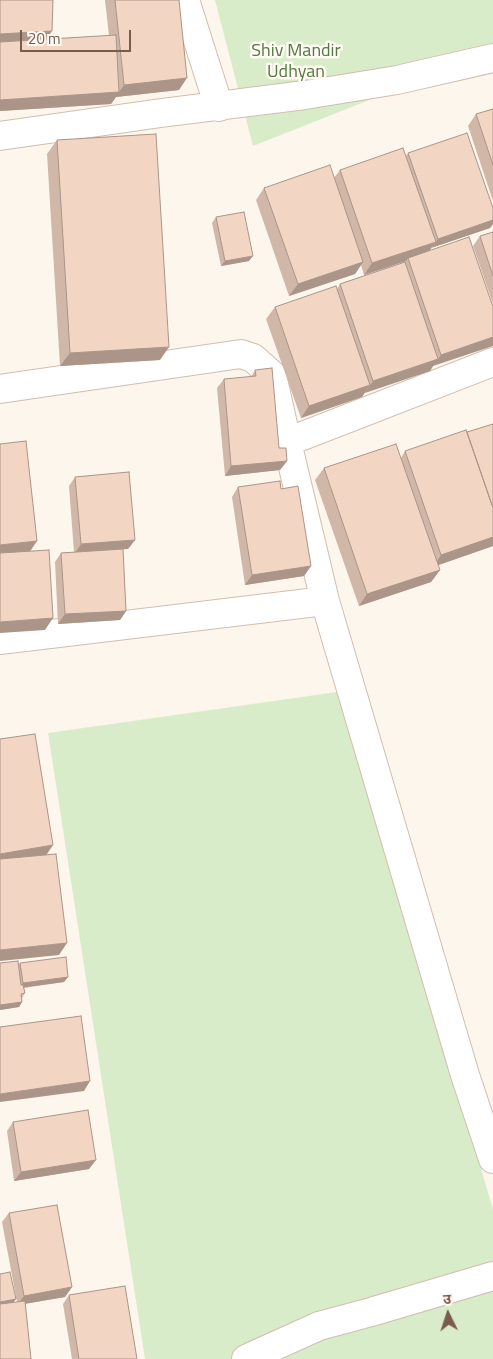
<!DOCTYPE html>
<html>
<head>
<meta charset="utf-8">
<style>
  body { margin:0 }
  #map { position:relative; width:493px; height:1359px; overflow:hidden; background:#fdf6ec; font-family:"Titillium Web","Noto Sans Devanagari",sans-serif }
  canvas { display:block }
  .north { position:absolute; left:423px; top:1289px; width:50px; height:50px; -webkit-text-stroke:4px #fffaf3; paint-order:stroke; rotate:356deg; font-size:14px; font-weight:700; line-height:20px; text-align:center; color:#7a5c4d }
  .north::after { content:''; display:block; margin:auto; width:18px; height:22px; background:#7a5c4d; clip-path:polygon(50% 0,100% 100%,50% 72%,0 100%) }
  .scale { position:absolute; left:20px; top:30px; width:111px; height:22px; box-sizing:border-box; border:2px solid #7a5c4d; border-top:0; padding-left:6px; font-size:15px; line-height:18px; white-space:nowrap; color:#7a5c4d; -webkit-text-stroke:4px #fffaf3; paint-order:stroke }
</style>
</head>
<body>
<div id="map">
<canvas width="493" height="1359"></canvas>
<div class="north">उ</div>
<div class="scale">20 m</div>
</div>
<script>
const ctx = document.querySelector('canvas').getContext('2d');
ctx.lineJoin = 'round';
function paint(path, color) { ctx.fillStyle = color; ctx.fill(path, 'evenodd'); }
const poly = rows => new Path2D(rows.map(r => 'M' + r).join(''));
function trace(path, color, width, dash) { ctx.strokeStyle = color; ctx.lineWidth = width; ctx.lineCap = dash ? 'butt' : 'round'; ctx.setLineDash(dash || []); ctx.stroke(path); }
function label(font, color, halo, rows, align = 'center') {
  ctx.font = font + ' "Titillium Web",sans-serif'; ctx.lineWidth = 5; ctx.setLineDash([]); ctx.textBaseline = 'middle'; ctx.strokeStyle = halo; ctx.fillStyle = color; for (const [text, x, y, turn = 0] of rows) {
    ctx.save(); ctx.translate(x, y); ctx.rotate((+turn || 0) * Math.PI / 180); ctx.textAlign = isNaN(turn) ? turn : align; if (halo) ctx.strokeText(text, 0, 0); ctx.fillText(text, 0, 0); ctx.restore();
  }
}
paint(poly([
  [215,0,493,0,493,51,253,146],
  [337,692,493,1209,493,1359,145,1359,48,733]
]), '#d8ecc9');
const minor = poly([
  [185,0,219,107],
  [0,136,161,113,305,95,397,80,493,58],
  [0,389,241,354,253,358,272,375,287,442,493,362],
  [325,601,465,1075,493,1159],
  [0,640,325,601,287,442],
  [246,1359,319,1326,371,1312,493,1276]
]);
trace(minor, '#d1beb0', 30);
trace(minor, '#fff', 28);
paint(poly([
  [0,0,47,39,109,36,105,0,179,0,179,90,116,97,111,104,0,111],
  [493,109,493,201,468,126,476,114],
  [57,140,160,360,60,366,47,154],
  [408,153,493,208,493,224,490,228,431,248,429,251,493,307,433,366,430,371,365,392,362,397,301,418,266,319,275,307,337,289,340,284,405,262,406,261,364,275,361,265,355,274,289,296,256,200,264,188,334,178,340,170,406,156],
  [216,217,249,261,221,266,212,223],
  [493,232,493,304,473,246,480,236],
  [255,370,279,448,287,461,280,470,225,476,217,388,224,379,251,377],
  [405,451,493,546,438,565,440,570,431,582,359,606,315,480,324,468,401,458],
  [75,477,135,540,128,549,123,549,126,611,120,620,58,624,55,562,61,553,74,552,69,486],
  [238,487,281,489,311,566,304,576,245,585,232,497],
  [0,963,18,966,20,963,68,977,64,982,24,988,25,993,22,998,22,1002,19,1007,0,1010],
  [13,1122,96,1160,89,1169,14,1181,7,1131],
  [9,1213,72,1287,65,1297,25,1304,31,1359,0,1274,16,1299,13,1303,17,1302,2,1222],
  [69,1295,137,1359,72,1359,63,1304]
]), '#d1b7a8');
paint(poly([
  [52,31,44,43,0,45,0,34],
  [187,78,179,90,116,97,111,104,0,111,0,100,119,92,124,85],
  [493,220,493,224,490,228,431,248,438,239],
  [436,242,427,254,408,258,406,261,364,275,372,263],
  [253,256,249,261,221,266,225,261],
  [363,262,355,274,289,296,298,284],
  [493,337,493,346,433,366,430,371,365,393,373,381,438,359,441,355],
  [169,347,160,360,60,366,70,353],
  [370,385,362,397,301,418,309,406],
  [287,461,280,470,225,476,231,466],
  [493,537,493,546,433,567,441,555],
  [135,540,128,549,75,553,81,544],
  [37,541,29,553,0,556,0,545],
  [311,566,304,576,245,585,252,575],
  [440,570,431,582,359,606,367,594],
  [126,611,120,620,58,624,65,614],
  [53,618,45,630,0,633,0,622],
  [53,845,45,857,0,864,0,854],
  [67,943,59,955,0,961,0,950],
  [68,977,64,982,19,988,23,983],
  [22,1002,19,1007,0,1010,0,1005],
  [90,1081,84,1091,0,1102,0,1094],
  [96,1160,89,1169,14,1181,21,1172],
  [72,1287,65,1297,17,1305,24,1296],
  [16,1299,12,1304,0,1307,0,1302]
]), '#aa9588');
const building = poly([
  [0,0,53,0,52,31,0,34,0,0],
  [115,0,179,0,187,78,124,85,115,0],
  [116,35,119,92,0,100,0,42,116,35],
  [493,109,493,165,476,114,493,109],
  [467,133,493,208,493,220,438,239,408,153,467,133],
  [156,134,169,347,70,353,57,140,156,134],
  [403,148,436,242,372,263,340,170,403,148],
  [330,165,363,262,298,284,264,188,330,165],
  [244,212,253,256,225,261,216,217,244,212],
  [493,232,493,276,480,236,493,232],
  [469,237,493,307,493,337,441,355,408,258,469,237],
  [405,262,438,359,373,381,340,284,405,262],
  [336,286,370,385,309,406,275,307,336,286],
  [272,368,279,448,286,448,287,461,231,466,224,379,256,376,255,370,272,368],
  [493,424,493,505,492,505,467,432,493,424],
  [466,430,493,508,493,537,441,555,405,451,466,430],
  [26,441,37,541,0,545,0,444,26,441],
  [396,444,440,570,367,594,324,468,396,444],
  [129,472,135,540,81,544,75,477,129,472],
  [280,481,281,489,298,486,311,566,252,575,238,487,280,481],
  [123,549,126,611,65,614,61,553,123,549],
  [49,550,53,618,0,622,0,553,49,550],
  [35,734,53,845,0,854,0,739,35,734],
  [56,854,67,943,0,950,0,859,56,854],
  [66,957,68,977,23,983,20,963,66,957],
  [18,961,21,985,23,985,25,993,21,994,22,1002,0,1005,0,963,18,961],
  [81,1016,90,1081,0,1094,0,1027,81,1016],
  [88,1110,96,1160,21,1172,13,1122,88,1110],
  [57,1205,72,1287,24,1296,9,1213,57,1205],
  [10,1272,16,1299,0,1302,0,1274,10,1272],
  [125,1286,137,1359,79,1359,69,1295,125,1286],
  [25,1301,31,1359,0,1359,0,1304,25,1301]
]);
paint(building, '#f3d5c3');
trace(building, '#aa9588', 1);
label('18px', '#537a41', '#fffaf3', [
  ["Shiv Mandir",296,52],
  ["Udhyan",296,73]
]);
</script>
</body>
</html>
